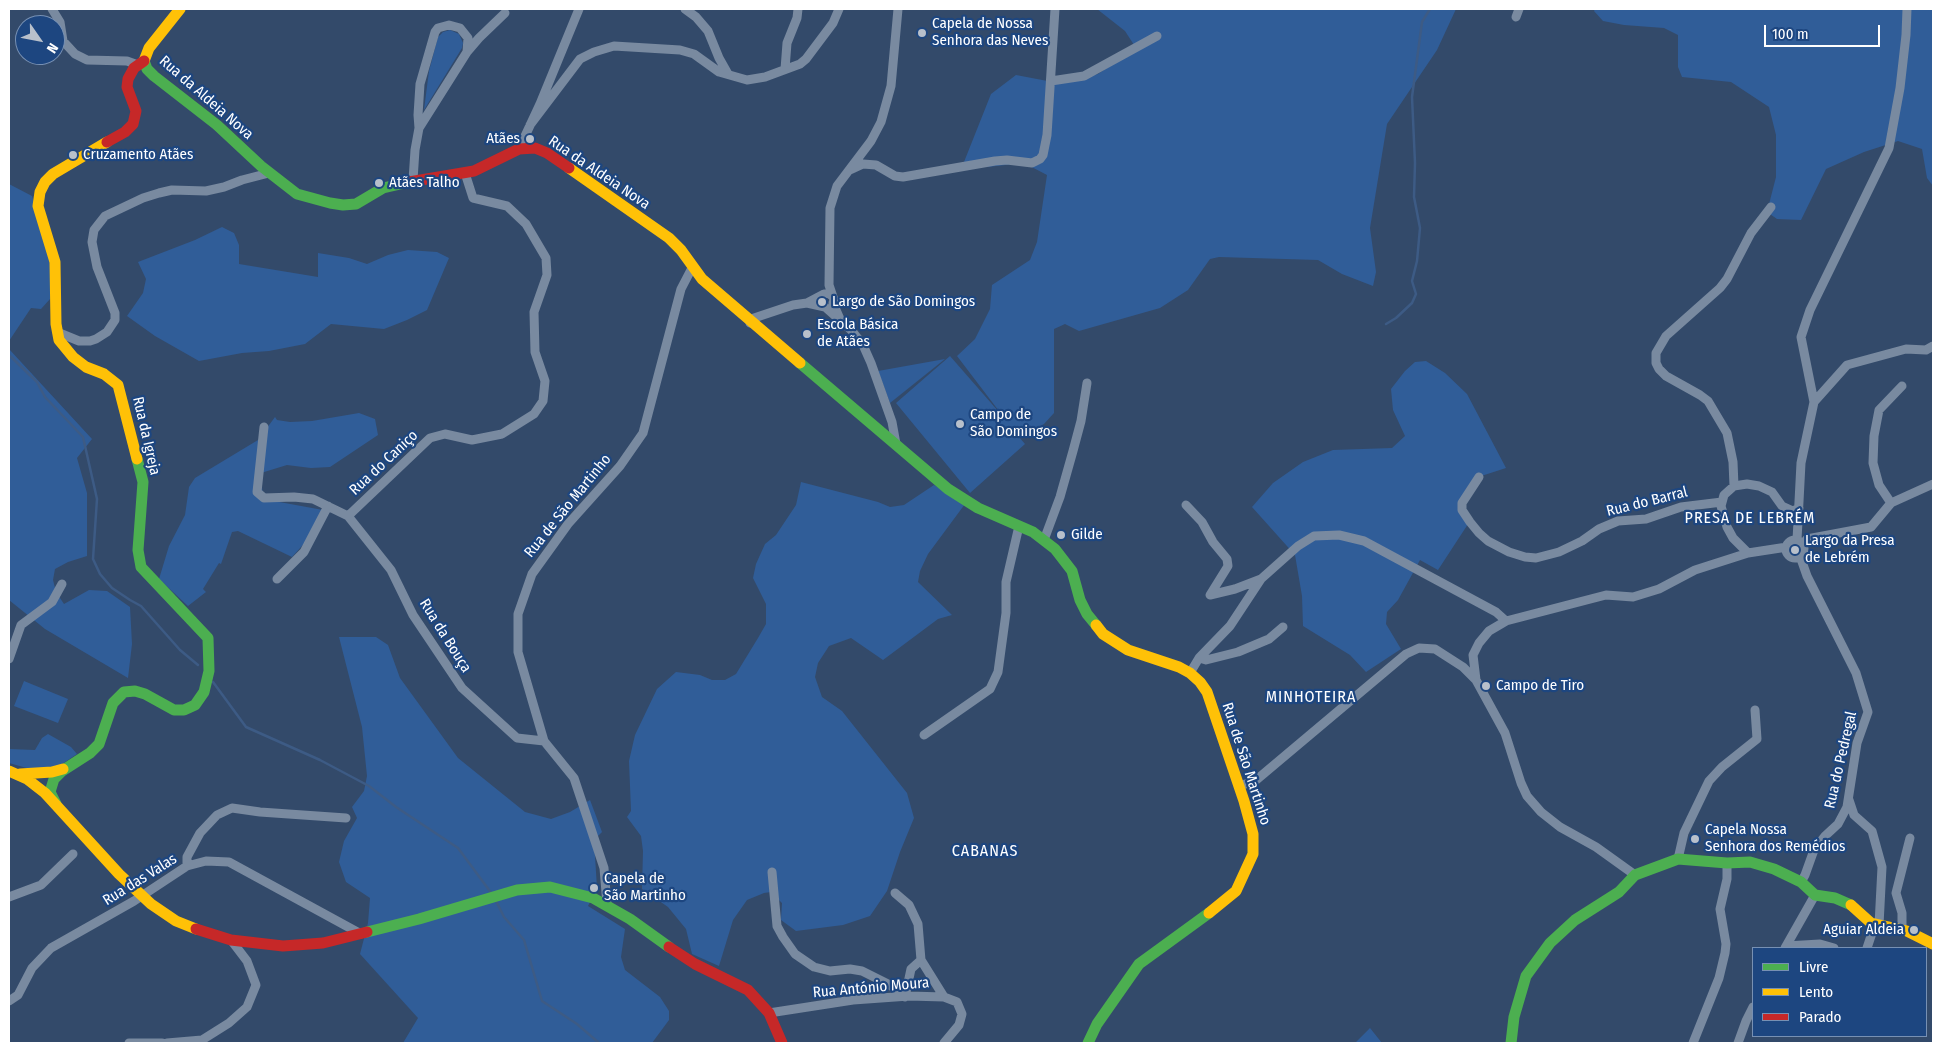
<!DOCTYPE html>
<html>
<head>
<meta charset="utf-8">
<style>
  body { margin:0 }
  #map { position:relative; width:1942px; height:1052px; overflow:hidden; background:#334a6a; font-family:"Fira Sans Condensed",sans-serif }
  canvas { display:block }
  .frame { position:absolute; inset:0; border:10px solid #fff; pointer-events:none }
  .legend { position:absolute; left:1752px; top:947px; width:175px; height:90px; box-sizing:border-box; background:#1d4680; border:1px solid #7790b3; margin:0; padding:6px 9px; list-style:none; font-size:15px; color:#fff }
  .legend li { display:flex; align-items:center; gap:10px; height:25px }
  .legend b { width:25px; border:1px solid #7790b3 }
  .north { position:absolute; left:15px; top:15px; width:50px; height:50px; box-sizing:border-box; background:#1d4680; border:1px solid #7790b3; border-radius:50%; rotate:123deg; font-size:14px; font-weight:700; line-height:20px; text-align:center; color:#fff }
  .north::after { content:''; display:block; margin:auto; width:18px; height:22px; background:#b8c0cb; clip-path:polygon(50% 0,100% 100%,50% 72%,0 100%) }
  .scale { position:absolute; left:1764px; top:25px; width:116px; height:22px; box-sizing:border-box; border:2px solid #fff; border-top:0; padding-left:6px; font-size:15px; line-height:18px; white-space:nowrap; color:#fff; -webkit-text-stroke:4px #1d4680; paint-order:stroke }
</style>
</head>
<body>
<div id="map">
<canvas width="1942" height="1052"></canvas>
<div class="frame"></div>
<ul class="legend">
<li><b style="height:6px;background:#4caf50"></b>Livre</li>
<li><b style="height:6px;background:#ffc107"></b>Lento</li>
<li><b style="height:6px;background:#c62828"></b>Parado</li>
</ul>
<div class="north">N</div>
<div class="scale">100 m</div>
</div>
<script>
const ctx = document.querySelector('canvas').getContext('2d');
ctx.lineJoin = 'round';
function paint(path, color) { ctx.fillStyle = color; ctx.fill(path, 'evenodd'); }
const poly = rows => new Path2D(rows.map(r => 'M' + r).join(''));
function trace(path, color, width, dash) { ctx.strokeStyle = color; ctx.lineWidth = width; ctx.lineCap = dash ? 'butt' : 'round'; ctx.setLineDash(dash || []); ctx.stroke(path); }
function label(font, color, halo, rows, align = 'center') {
  ctx.font = font + ' "Fira Sans Condensed",sans-serif'; ctx.lineWidth = 4.5; ctx.setLineDash([]); ctx.textBaseline = 'middle'; ctx.strokeStyle = halo; ctx.fillStyle = color; for (const [text, x, y, turn = 0] of rows) {
    ctx.save(); ctx.translate(x, y); ctx.rotate((+turn || 0) * Math.PI / 180); ctx.textAlign = isNaN(turn) ? turn : align; if (halo) ctx.strokeText(text, 0, 0); ctx.fillText(text, 0, 0); ctx.restore();
  }
}
paint(poly([
  [1097,9,1456,9,1437,50,1387,124,1370,228,1376,272,1373,286,1342,274,1318,260,1219,257,1210,259,1188,290,1160,308,1079,331,1065,324,1054,329,1054,413,1044,424,1019,437,1025,444,970,493,896,403,950,356,1005,419,957,356,975,339,990,309,992,285,1030,260,1037,242,1047,175,1024,163,987,167,962,167,991,94,1016,75,1058,83,1098,74,1136,48,1125,31],
  [1595,9,1933,9,1933,186,1927,178,1922,149,1898,141,1864,152,1826,169,1801,220,1777,219,1767,212,1776,177,1776,135,1769,107,1731,82,1682,77,1678,67,1678,35,1664,28,1624,25,1603,21,1594,11],
  [450,30,459,34,463,43,462,48,424,110,429,71,438,37,443,32],
  [9,184,32,196,49,253,53,278,50,299,41,309,31,308,9,341],
  [222,227,234,233,239,245,239,264,318,277,318,253,349,258,367,264,388,255,408,250,437,252,449,258,427,310,407,320,384,329,331,324,305,344,269,351,242,353,199,361,155,336,127,316,143,293,146,279,138,262,195,240],
  [9,349,92,439,77,458,87,493,87,556,68,562,55,569,53,580,56,592,64,604,89,590,107,591,130,607,132,644,128,678,45,629,9,600],
  [945,359,890,403,878,371],
  [1426,361,1445,373,1467,394,1506,468,1475,478,1458,506,1470,521,1438,570,1420,560,1398,600,1387,612,1386,624,1401,649,1366,672,1350,655,1303,626,1302,596,1295,555,1252,507,1273,483,1303,462,1333,450,1392,448,1405,436,1393,410,1391,389,1405,371,1415,362],
  [359,413,375,419,378,435,330,467,311,468,287,465,261,473,263,499,323,510,311,536,292,557,238,531,232,532,221,564,219,563,203,589,206,592,188,606,159,579,169,546,185,515,189,487,195,478,258,440,275,417,277,420,290,422,312,421],
  [801,482,878,502,890,507,904,505,934,485,965,504,928,554,920,571,918,582,952,615,938,619,883,660,851,638,829,646,818,663,815,677,822,697,842,711,907,793,914,818,900,852,887,891,870,916,843,925,796,931,781,920,782,903,771,892,764,893,747,900,733,920,719,966,692,954,686,929,668,907,642,889,643,851,641,836,627,817,631,811,629,761,635,735,657,689,676,672,700,675,712,680,725,680,736,674,758,638,766,624,766,604,753,578,756,564,765,544,776,535,796,505],
  [339,637,376,637,388,645,400,678,458,758,525,812,551,819,570,812,590,800,602,832,594,840,597,888,588,906,625,929,621,957,625,970,660,997,669,1011,669,1020,652,1043,403,1043,418,1018,360,954,368,923,370,898,346,882,339,862,344,841,357,818,352,807,364,791,367,776,362,727],
  [24,681,68,699,58,723,14,706],
  [48,734,71,747,77,754,59,766,38,769,30,769,9,763,9,749,35,750,42,738],
  [1370,1028,1382,1043,1355,1043]
]), '#305d98');
trace(poly([
  [1386,324,1396,318,1412,303,1416,294,1412,281,1417,261,1420,228,1414,197,1415,163,1412,97,1422,22,1430,9],
  [9,355,37,382,45,397,83,437,97,499,93,559,100,574,112,588,130,600,141,606,180,650,198,665],
  [213,682,246,727,320,760,369,786,396,807,458,848,492,894],
  [496,901,504,917,524,940,542,1001,577,1024,599,1043]
]), '#3d5b85', 2.5);
trace(poly([
  [52,9,60,22,63,41,75,54,87,60,127,61,138,65],
  [685,9,696,17,708,31,719,58,728,74],
  [1516,17,1519,9],
  [785,69,787,43,797,18,798,9],
  [1051,81,1084,76,1157,36],
  [530,125,580,59,594,52,614,46,680,50,694,54,719,72,747,80,765,77,800,64,806,59,833,23,839,9],
  [419,128,418,115,420,84,435,32,438,28,449,25,460,28,468,38,467,52],
  [519,149,540,104,579,9],
  [850,170,863,164,876,165,895,176,903,177,995,161,1007,160,1032,163,1040,159,1043,155,1047,135,1055,9],
  [413,180,415,150,419,128,467,52,479,38,505,13],
  [807,303,825,307,852,331,863,345,871,363,892,422,896,444],
  [840,319,833,303,834,300,829,285,830,208,837,186,871,141,881,122,891,86,898,9],
  [750,323,754,318,793,305,807,303,824,294,828,293,832,296],
  [57,332,79,341,90,341,96,339,107,332,115,320,115,313,97,267,92,242,94,230,105,216,143,198,159,193,172,190,206,191,224,187,242,180,269,173],
  [1814,402,1801,337,1810,310,1889,148,1900,88,1906,35,1907,9],
  [264,427,257,492,264,498,294,497,313,499,348,516,391,570,413,615,462,688,517,738,544,741],
  [1479,477,1462,503,1462,510,1470,522,1479,533,1488,541,1509,552,1525,557,1536,558,1559,552,1582,541,1599,529,1618,521,1646,519,1681,507,1722,502],
  [1734,486,1733,462,1727,433,1708,401,1700,395,1666,376,1659,369,1656,363,1656,353,1666,336,1720,288,1727,279,1751,233,1771,207],
  [1891,503,1879,485,1873,463,1874,436,1879,410,1902,386],
  [1186,505,1202,522,1213,542,1227,559,1228,566,1210,595,1235,589,1261,579],
  [348,516,430,438,445,434,472,440,502,434,534,414,543,401,545,381,535,352,534,312,547,275,546,258,526,224,507,206,473,198,465,173],
  [1044,540,1060,497,1073,451,1081,421,1087,383],
  [1797,540,1801,463,1814,402,1847,365,1906,349,1926,350,1933,346],
  '1786 549a9 9 0 1 1 18 0a9 9 0 1 1-18 0Z',
  [1803,544,1807,539,1871,527,1891,503,1933,484],
  [1748,553,1733,538,1727,527,1721,506,1724,495,1734,486,1747,484,1759,486,1772,492,1782,506,1793,511,1799,508],
  [1800,556,1807,576,1856,673,1868,712,1857,743,1847,807,1838,824,1825,836,1814,850,1805,875,1801,882],
  [277,579,304,552,328,506],
  [1199,658,1206,660,1238,652,1269,639,1283,627],
  [9,659,21,625,52,602,62,584],
  [1190,673,1199,658,1230,626,1261,579,1298,546,1314,536,1339,535,1364,541,1496,612,1506,621],
  [1476,680,1473,655,1479,643,1489,631,1506,621,1606,595,1633,597,1659,589,1695,570,1748,553,1787,547],
  [924,735,990,689,998,672,1006,613,1006,582,1019,526],
  [1239,786,1255,781,1406,654,1419,648,1435,649,1463,667,1476,680,1505,733,1521,783,1527,796,1541,812,1560,827,1596,847,1635,875],
  [1849,800,1854,815,1872,831,1882,867,1879,925],
  [1678,859,1684,833,1709,781,1722,767,1757,739,1755,710],
  [187,866,187,857,200,833,217,815,232,808,260,812,346,818],
  [772,872,777,926,783,937,795,954,814,967,830,971,850,969,862,971,890,985,905,997],
  [895,893,909,905,918,924,921,960,944,997],
  [9,897,41,885,73,854],
  [607,905,604,868,574,778,544,741,518,652,518,614,532,574,568,524,620,466,643,433,681,289,693,266],
  [1902,929,1902,913,1896,893,1910,838],
  [1786,946,1820,944,1834,948],
  [1785,948,1815,895],
  [1867,948,1875,924],
  [905,997,911,969,921,960],
  [9,1001,18,995,32,968,51,948,134,901,187,866,206,861,229,862,361,934],
  [769,1013,853,1000,909,996,944,997,957,1002,962,1014,959,1025,944,1043],
  [129,1043,162,1043],
  [167,1043,202,1040,229,1023,247,1007,256,985,247,961,231,940],
  [1693,1043,1719,978,1725,953,1726,944,1720,909,1727,879,1727,863],
  [1738,1043,1746,1021,1753,1007]
]), '#798aa0', 9);
trace(poly([
  [144,61,147,69,154,76,217,125,261,166,297,194,330,203,343,205,356,204,383,188,409,182],
  [800,363,948,489,978,508,1033,532,1055,549,1072,571,1080,600,1087,614,1096,625],
  [56,804,50,792,54,779,62,771,90,753,99,744,113,703,124,692,135,691,145,694,174,710,184,710,195,705,204,692,209,671,208,638,141,567,138,550,143,482,137,459],
  [367,932,419,919,517,890,550,887,593,898,630,919,669,947],
  [1088,1043,1097,1024,1139,964,1209,913],
  [1511,1043,1514,1017,1526,976,1550,943,1575,920,1619,892,1635,875,1678,859,1727,863,1750,862,1774,869,1801,882,1815,895,1835,898,1851,905]
]), '#4caf50', 11);
trace(poly([
  [144,61,149,48,180,9],
  [107,142,53,174,45,182,40,192,38,206,55,262,56,324,59,340,73,357,86,367,104,374,118,385,137,459],
  [569,168,669,238,681,250,702,279,800,363],
  [1096,625,1103,634,1128,650,1179,667,1190,673,1200,682,1207,692,1244,801,1253,834,1253,854,1236,891,1209,913],
  [9,771,27,779,45,793,119,874,151,904,176,921,196,929],
  [20,774,52,772,63,769],
  [1851,905,1871,923,1907,931,1933,944]
]), '#ffc107', 11);
trace(poly([
  [107,142,125,132,133,124,136,111,127,87,128,79,134,68,144,61],
  [409,182,474,171,519,149,535,148,547,153,569,168],
  [196,929,231,940,283,946,323,943,367,932],
  [669,947,695,964,748,990,769,1013,782,1043]
]), '#c62828', 11);
for (const [x, y, r, color] of [
  [922,33,5,"#b8c0cb"],
  [530,139,5,"#b8c0cb"],
  [73,155,5,"#b8c0cb"],
  [379,183,5,"#b8c0cb"],
  [822,302,5,"#b8c0cb"],
  [807,334,5,"#b8c0cb"],
  [960,424,5,"#b8c0cb"],
  [1061,535,5,"#b8c0cb"],
  [1795,550,5,"#b8c0cb"],
  [1486,686,5,"#b8c0cb"],
  [1695,839,5,"#b8c0cb"],
  [594,888,5,"#b8c0cb"],
  [1914,930,5,"#b8c0cb"]
]) { const dot = new Path2D(); dot.arc(x, y, r, 0, 2 * Math.PI); ctx.fillStyle = color; ctx.fill(dot); trace(dot, '#1d4680', 2); }
label('15px', '#fff', '#1d4680', [
  ["Capela de Nossa",932,24],
  ["Senhora das Neves",932,41],
  ["Atães",520,139,"right"],
  ["Cruzamento Atães",83,155],
  ["Atães Talho",389,183],
  ["Largo de São Domingos",832,302],
  ["Escola Básica",817,325],
  ["de Atães",817,342],
  ["Campo de",970,415],
  ["São Domingos",970,432],
  ["Gilde",1071,535],
  ["Largo da Presa",1805,541],
  ["de Lebrém",1805,558],
  ["Campo de Tiro",1496,686],
  ["Capela Nossa",1705,830],
  ["Senhora dos Remédios",1705,847],
  ["Capela de",604,879],
  ["São Martinho",604,896],
  ["Aguiar Aldeia",1904,930,"right"]
], 'left');
label('15px', '#fff', '#1d4680', [
  ["Rua da Aldeia Nova",206,98,41],
  ["Rua da Aldeia Nova",599,173,34],
  ["Rua da Igreja",146,436,77],
  ["Rua do Caniço",384,463,-43],
  ["Rua do Barral",1647,502,-14],
  ["Rua de São Martinho",568,506,-51],
  ["Rua da Bouça",445,636,58],
  ["Rua do Pedregal",1841,760,-77],
  ["Rua de São Martinho",1246,764,72],
  ["Rua das Valas",140,880,-32],
  ["Rua António Moura",871,988,-5]
]);
ctx.letterSpacing = '1px';
label('16px', '#fff', '#1d4680', [
  ["PRESA DE LEBRÉM",1750,519],
  ["MINHOTEIRA",1311,698],
  ["CABANAS",985,852]
]);
ctx.letterSpacing = '0px';
</script>
</body>
</html>
